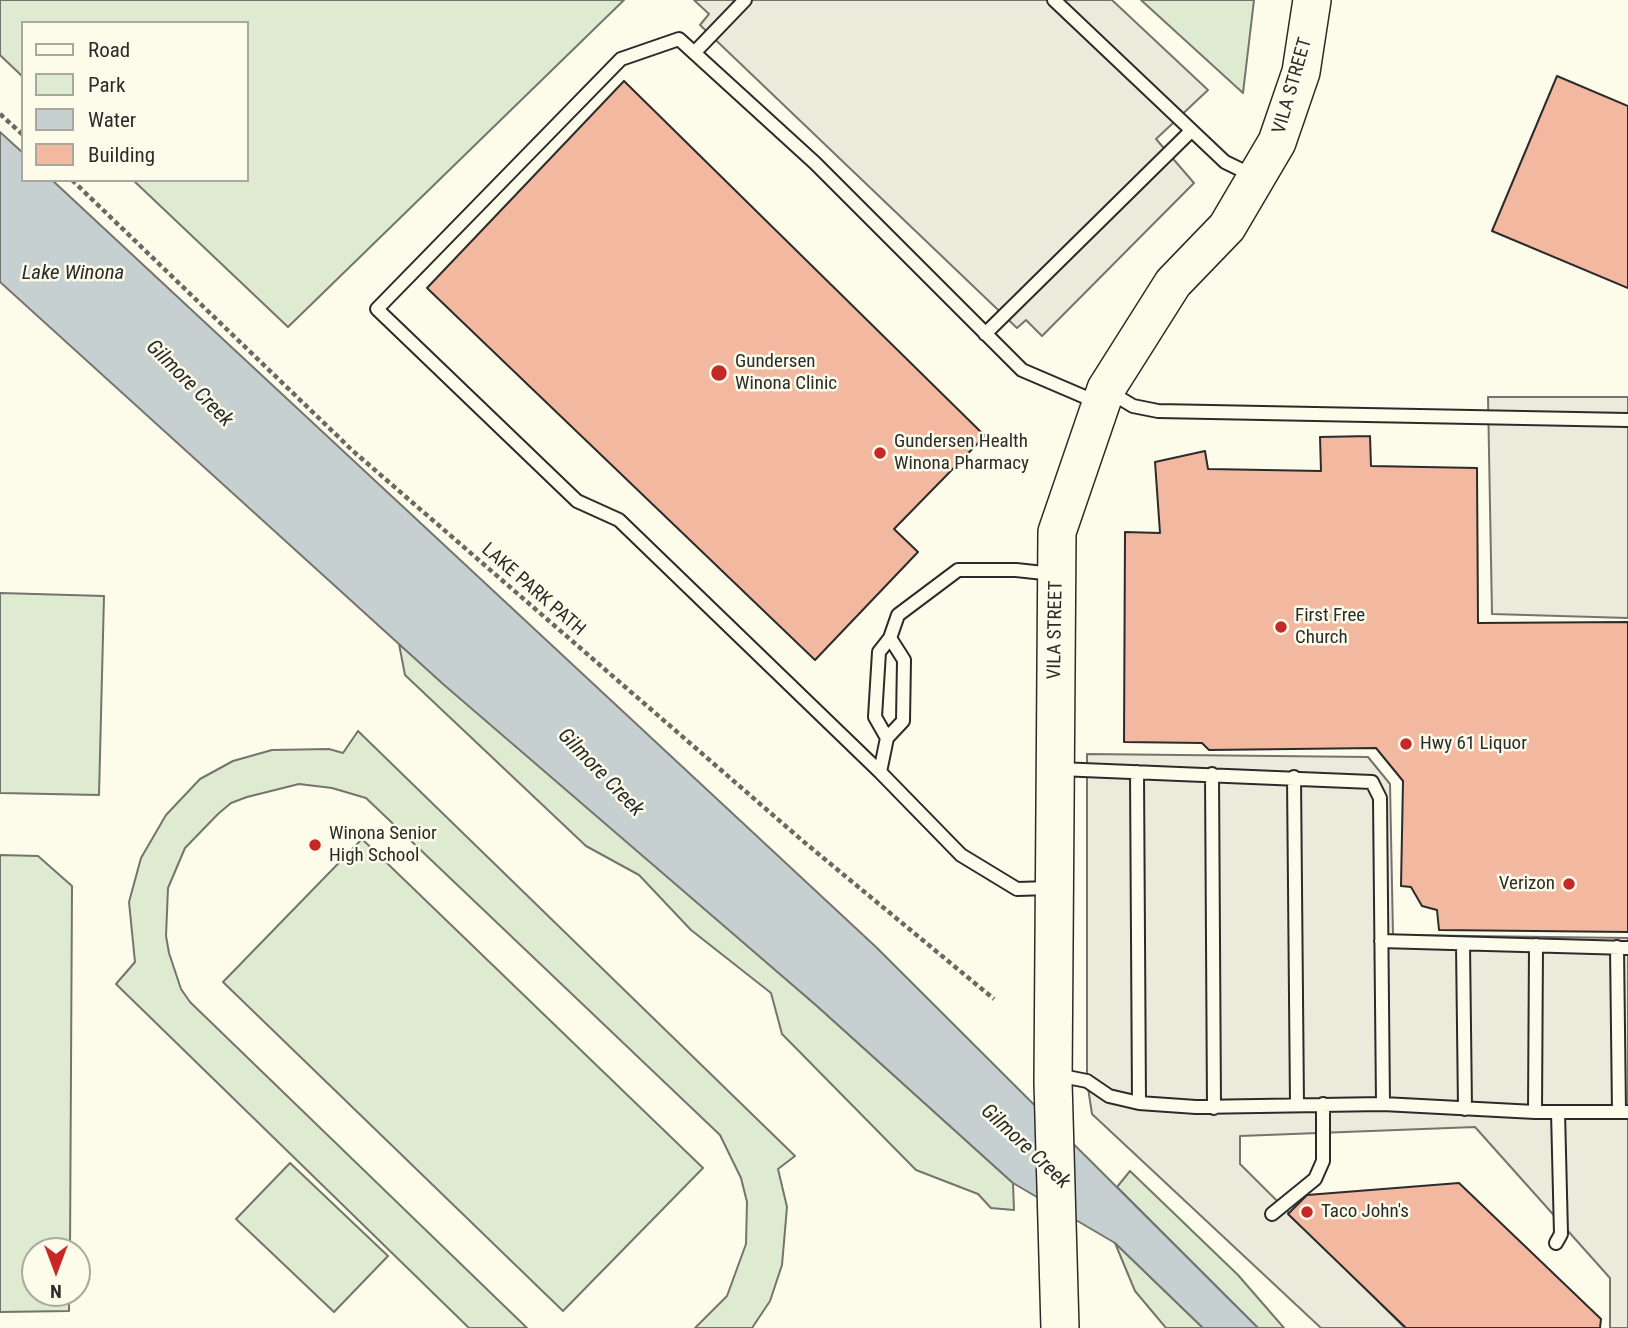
<!DOCTYPE html>
<html>
<head>
<meta charset="utf-8">
<style>
  body { margin:0 }
  #map { position:relative; width:1628px; height:1328px; overflow:hidden; background:#fdfbea; font-family:"Roboto Condensed",sans-serif }
  canvas { display:block }
  .legend { position:absolute; left:21px; top:21px; width:228px; height:161px; box-sizing:border-box; background:#fdfbea; border:2px solid #a9a89e; margin:0; padding:9px 12px; list-style:none; font-size:21px; color:#2b2b2b }
  .legend li { display:flex; align-items:center; gap:14px; height:35px }
  .legend b { width:35px; border:2px solid #a9a89e }
  .north { position:absolute; left:21px; top:1237px; width:70px; height:70px; box-sizing:border-box; background:#fdfbea; border:2px solid #a9a89e; border-radius:50%; rotate:180deg; font-size:19px; font-weight:700; line-height:28px; text-align:center; color:#2b2b2b }
  .north::after { content:''; display:block; margin:auto; width:24px; height:32px; background:#c62828; clip-path:polygon(50% 0,100% 100%,50% 72%,0 100%) }
</style>
</head>
<body>
<div id="map">
<canvas width="1628" height="1328"></canvas>
<ul class="legend">
<li><b style="height:9px;background:#fdfbea"></b>Road</li>
<li><b style="height:19px;background:#deebd1"></b>Park</li>
<li><b style="height:19px;background:#c7d0d0"></b>Water</li>
<li><b style="height:19px;background:#f2b8a0"></b>Building</li>
</ul>
<div class="north">N</div>
</div>
<script>
const ctx = document.querySelector('canvas').getContext('2d');
ctx.lineJoin = 'round';
function paint(path, color) { ctx.fillStyle = color; ctx.fill(path, 'evenodd'); }
const poly = rows => new Path2D(rows.map(r => 'M' + r).join(''));
function trace(path, color, width, dash) { ctx.strokeStyle = color; ctx.lineWidth = width; ctx.lineCap = dash ? 'butt' : 'round'; ctx.setLineDash(dash || []); ctx.stroke(path); }
function label(font, color, halo, rows, align = 'center') {
  ctx.font = font + ' "Roboto Condensed",sans-serif'; ctx.lineWidth = 5; ctx.setLineDash([]); ctx.textBaseline = 'middle'; ctx.strokeStyle = halo; ctx.fillStyle = color; for (const [text, x, y, turn = 0] of rows) {
    ctx.save(); ctx.translate(x, y); ctx.rotate((+turn || 0) * Math.PI / 180); ctx.textAlign = isNaN(turn) ? turn : align; if (halo) ctx.strokeText(text, 0, 0); ctx.fillText(text, 0, 0); ctx.restore();
  }
}
const green = poly([
  [0,0,624,0,288,327,133,180,247,180,247,23,23,23,23,77,0,55,0,0],
  [1141,0,1254,0,1243,93,1141,0],
  [0,593,104,596,99,795,0,793,0,593],
  [399,644,817,1006,1013,1183,1014,1210,991,1208,978,1194,916,1170,782,1034,771,993,691,930,639,875,586,846,405,675,399,644],
  [358,731,795,1156,778,1169,787,1207,782,1265,770,1301,752,1328,695,1328,727,1296,746,1244,747,1202,741,1178,720,1135,366,798,332,788,299,784,247,797,231,803,218,814,185,848,168,888,166,936,169,953,181,989,190,1002,527,1328,469,1328,116,984,135,962,129,902,141,858,166,815,200,779,233,761,272,750,329,749,343,753,358,731],
  [362,839,703,1168,563,1311,223,982,362,839],
  [0,855,38,856,72,886,70,1251,35,1251,35,1293,69,1293,69,1311,0,1312,0,855],
  [290,1163,388,1256,334,1312,236,1219,290,1163],
  [1130,1171,1238,1275,1284,1328,1258,1328,1117,1187,1130,1171],
  [1115,1243,1203,1328,1166,1328,1135,1291,1115,1243]
]);
paint(green, '#deebd1');
trace(green, '#74746e', 2);
const parking = poly([
  [694,0,1112,0,1208,90,1156,139,1194,183,1042,336,1026,320,1017,328,700,25,709,14,694,0],
  [1488,397,1628,397,1628,618,1492,614,1488,397],
  [1087,754,1368,757,1390,784,1393,935,1628,938,1628,1328,1610,1328,1610,1278,1475,1127,1240,1136,1240,1164,1405,1328,1321,1328,1092,1114,1087,1081,1087,754]
]);
paint(parking, '#eceadb');
trace(parking, '#74746e', 2);
const water = poly([
  [0,132,23,153,23,180,52,180,876,947,1258,1328,1203,1328,1115,1243,1013,1183,817,1006,443,684,0,282,0,132]
]);
paint(water, '#c7d0d0');
trace(water, '#74746e', 2);
const building = poly([
  [1557,76,1628,106,1628,288,1492,231,1557,76],
  [624,81,985,436,894,529,918,552,815,660,427,288,624,81],
  [1370,436,1371,466,1477,468,1478,623,1628,622,1628,932,1439,930,1437,910,1422,906,1411,887,1401,886,1403,781,1376,748,1209,750,1202,743,1124,742,1125,532,1160,533,1155,462,1205,451,1208,469,1321,471,1320,437,1370,436],
  [1459,1183,1601,1319,1600,1328,1406,1328,1288,1214,1307,1195,1459,1183]
]);
paint(building, '#f2b8a0');
trace(building, '#2b2b2b', 2);
const lane = poly([
  [1054,0,1225,162,1254,176],
  [694,53,745,0],
  [985,334,1191,131],
  [1108,391,1133,406,1158,411,1628,420],
  [887,738,875,717,879,652,890,638,898,615,958,570,1016,570,1053,574],
  [1059,769,1372,782,1380,798,1383,1104],
  [880,772,887,738,903,721,904,660,890,638],
  [1137,772,1139,1103],
  [1212,774,1214,1108],
  [1294,777,1297,1105],
  [1050,888,1017,889,961,855,880,772,619,520,577,501,377,309,621,59,679,39,815,163,1022,370,1099,403],
  [1381,941,1628,948],
  [1463,944,1465,1109],
  [1617,947,1619,1112],
  [1057,1075,1087,1081,1109,1096,1139,1103,1196,1107,1383,1104,1535,1112,1628,1112],
  [1535,1112,1536,945],
  [1272,1214,1315,1179,1323,1161,1323,1104],
  [1556,1243,1561,1234,1558,1112]
]);
const secondary = poly([
  [1060,1328,1053,1082,1057,532,1106,389,1173,283,1227,227,1277,142,1301,72,1312,0]
]);
trace(lane, '#2b2b2b', 16);
trace(secondary, '#2b2b2b', 40);
trace(poly([
  [0,114,23,135],
  [72,180,353,451,804,842,994,999]
]), '#6a6964', 4.5, [5, 3.5]);
trace(lane, '#fdfbea', 12);
trace(secondary, '#fdfbea', 37);
for (const [x, y, r, color] of [
  [719,373,9,"#c62828"],
  [880,453,7,"#c62828"],
  [1281,627,7,"#c62828"],
  [1406,744,7,"#c62828"],
  [315,845,7,"#c62828"],
  [1569,884,7,"#c62828"],
  [1307,1212,7,"#c62828"]
]) { const dot = new Path2D(); dot.arc(x, y, r, 0, 2 * Math.PI); ctx.fillStyle = color; ctx.fill(dot); trace(dot, '#fdfbea', 2.5); }
label('19px', '#2b2b2b', '#fdfbea', [
  ["VILA STREET",1293,86,-74],
  ["LAKE PARK PATH",533,590,41],
  ["VILA STREET",1056,630,-89]
]);
label('19px', '#2b2b2b', '#fdfbea', [
  ["Gundersen",735,362],
  ["Winona Clinic",735,384],
  ["Gundersen Health",894,442],
  ["Winona Pharmacy",894,464],
  ["First Free",1295,616],
  ["Church",1295,638],
  ["Hwy 61 Liquor",1420,744],
  ["Winona Senior",329,834],
  ["High School",329,856],
  ["Verizon",1555,884,"right"],
  ["Taco John's",1321,1212]
], 'left');
label('italic 21px', '#2b2b2b', '#fdfbea', [
  ["Lake Winona",73,274],
  ["Gilmore Creek",189,384,45],
  ["Gilmore Creek",600,773,46],
  ["Gilmore Creek",1025,1147,43]
]);
</script>
</body>
</html>
